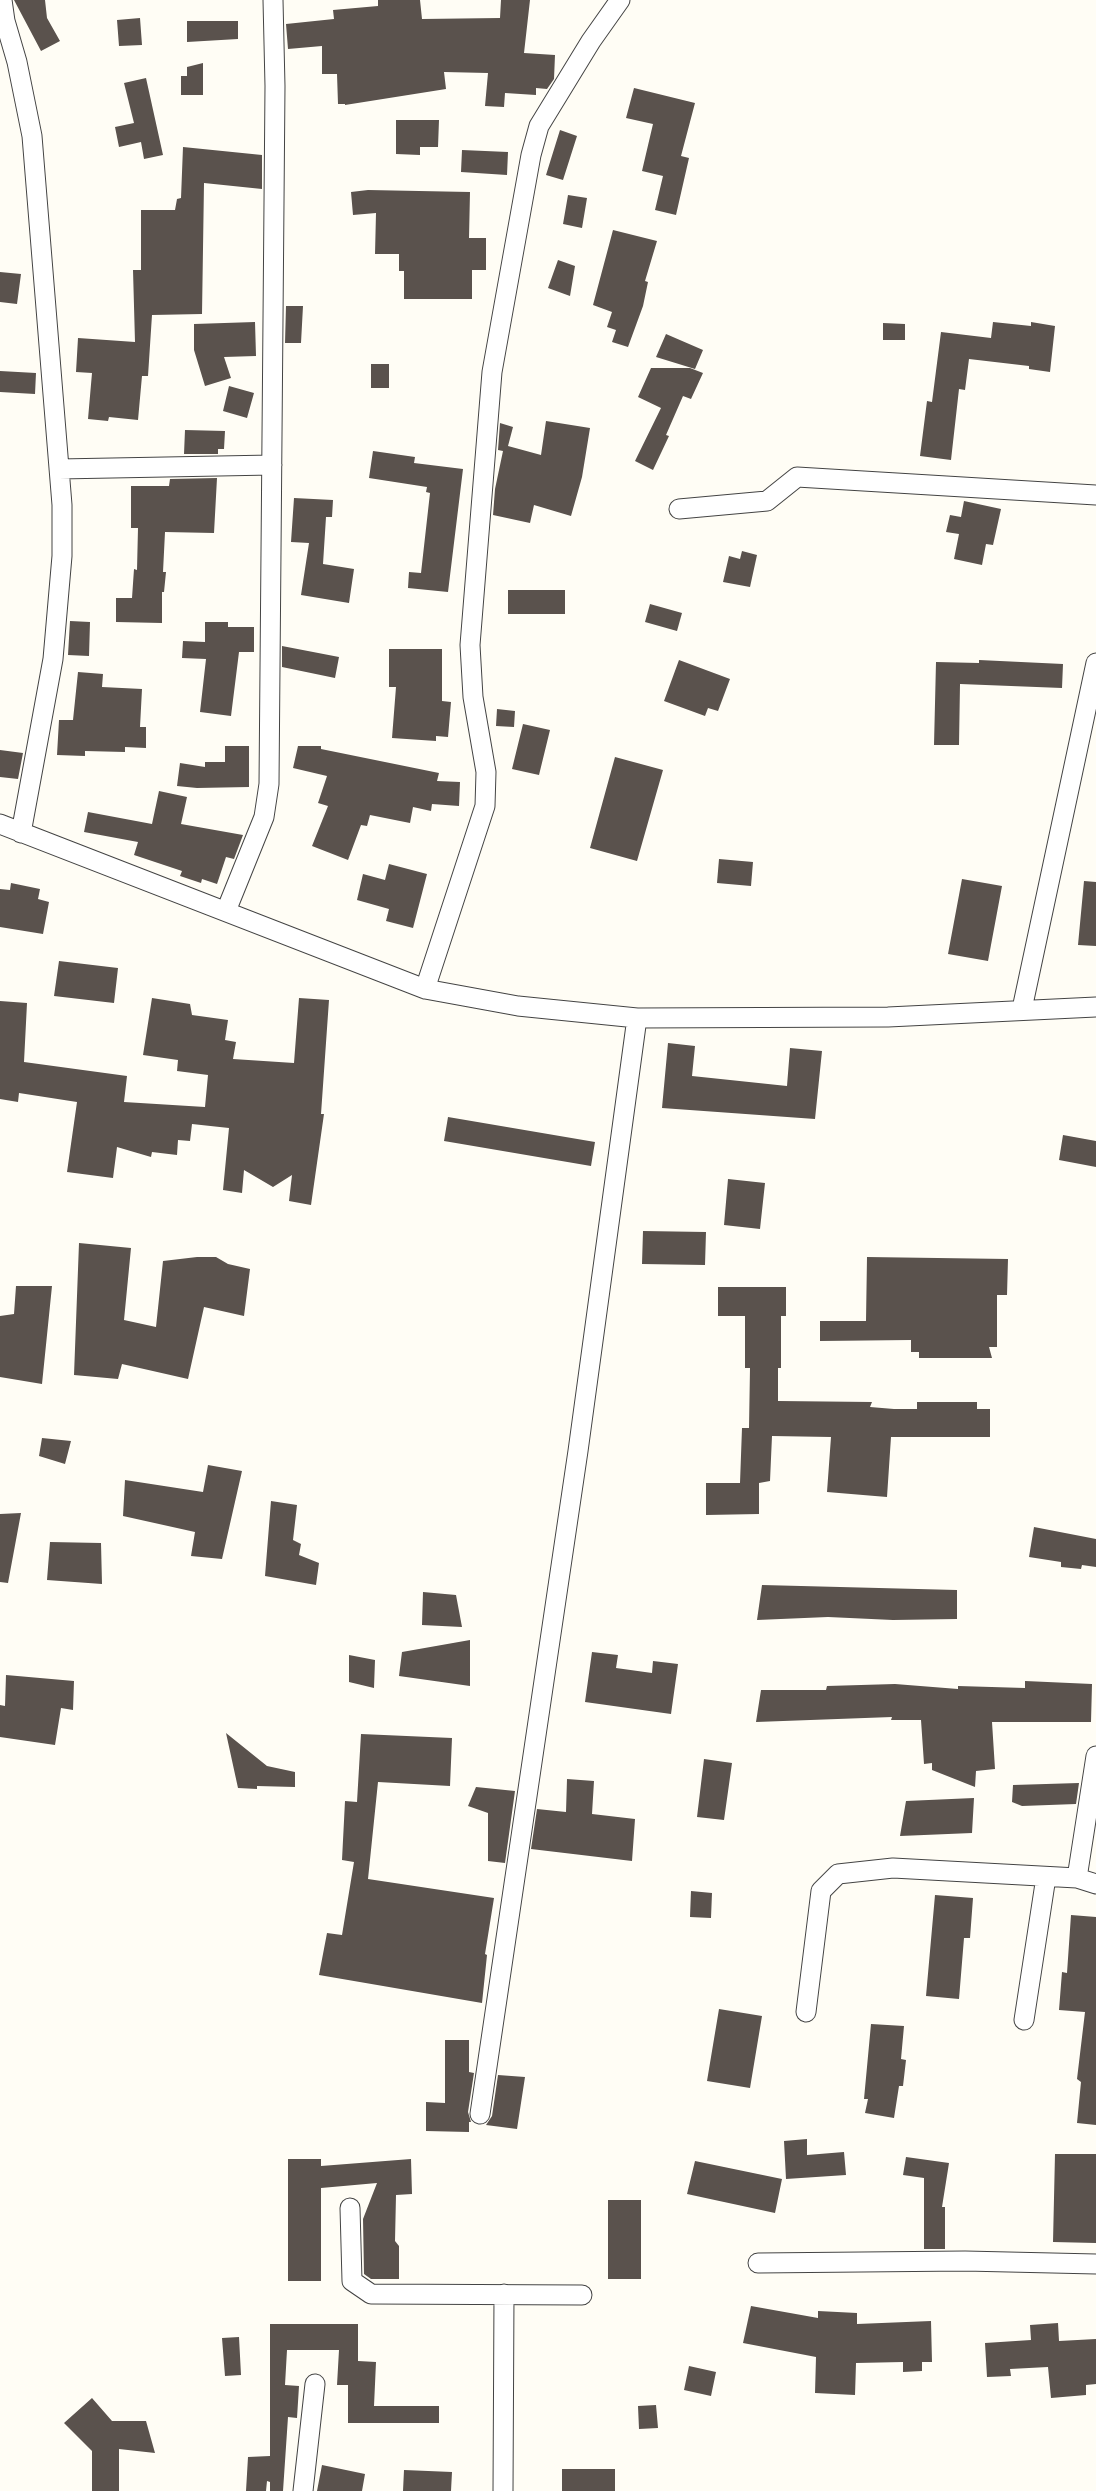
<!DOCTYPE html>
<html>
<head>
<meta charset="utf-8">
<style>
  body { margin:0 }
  canvas { display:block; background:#fffdf5 }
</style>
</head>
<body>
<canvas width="1096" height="2491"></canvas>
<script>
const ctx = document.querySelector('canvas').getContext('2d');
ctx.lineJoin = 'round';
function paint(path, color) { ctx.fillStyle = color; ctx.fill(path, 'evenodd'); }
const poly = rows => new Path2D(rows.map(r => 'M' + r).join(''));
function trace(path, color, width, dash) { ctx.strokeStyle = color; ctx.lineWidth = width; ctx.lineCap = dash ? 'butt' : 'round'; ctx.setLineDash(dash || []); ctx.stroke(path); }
paint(poly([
  [14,0,45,0,47,18,60,41,41,51],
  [378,0,420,0,422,19,500,18,501,0,530,0,524,53,555,55,554,79,547,89,536,88,536,95,505,93,504,107,485,106,488,73,444,72,446,89,345,105,345,104,338,104,337,74,322,74,322,46,288,49,286,24,334,19,333,10,378,6],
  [140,18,142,45,119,46,117,20],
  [187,21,238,21,238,39,187,42],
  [203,63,203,95,181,95,181,76,187,76,187,67],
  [146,78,163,155,144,159,141,142,119,147,115,127,134,123,124,83],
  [634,88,695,103,681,156,689,158,676,215,655,210,663,176,642,171,653,124,626,118],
  [396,120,439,120,438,147,420,147,420,155,396,154],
  [560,130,577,136,563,180,546,175],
  [183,147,262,155,262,189,204,183,202,314,152,315,148,376,142,376,138,420,109,417,108,421,88,419,92,373,76,372,78,338,135,342,133,270,141,270,141,210,175,210,177,199,181,198],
  [462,150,508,152,507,175,461,172],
  [368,190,470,192,469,238,486,238,486,270,472,270,472,299,404,299,404,271,399,271,399,254,375,254,376,213,353,215,351,192],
  [568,195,587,198,582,228,563,224],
  [613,230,657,241,645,281,648,282,643,306,628,347,612,342,616,330,607,327,612,312,593,305],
  [558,260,575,266,570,296,548,288],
  [0,272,21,274,17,304,0,302],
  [286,306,303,306,301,343,285,343],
  [255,322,256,356,224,357,231,378,205,386,194,350,194,324],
  [993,322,1031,326,1031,322,1055,326,1050,372,1029,369,1029,366,969,359,965,390,959,389,951,460,920,456,927,401,932,402,941,332,991,338],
  [883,323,905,324,905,340,883,340],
  [666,334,703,350,695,369,656,357],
  [371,364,389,364,389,388,371,388],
  [651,368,690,368,703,373,691,399,683,396,666,435,669,436,653,470,635,461,661,408,638,397],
  [0,371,36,373,35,394,0,392],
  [229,386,254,393,247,418,223,411],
  [546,421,590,428,582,477,571,516,534,505,530,523,493,515,495,489,503,451,498,450,500,423,513,427,508,446,541,455],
  [185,430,225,431,224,449,218,449,218,454,184,454],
  [373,451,415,457,414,463,463,469,448,592,408,588,409,572,421,573,430,493,426,492,427,487,369,478],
  [217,478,214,533,165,532,163,572,166,572,164,592,162,592,162,623,116,622,116,598,132,598,134,569,137,570,138,528,131,528,131,486,169,486,170,479],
  [294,498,333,500,332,517,326,517,323,564,354,569,349,603,301,595,309,543,291,542],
  [964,501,1001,509,993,545,986,544,982,565,954,559,959,534,946,532,950,515,961,517],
  [742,551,757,555,750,587,723,582,729,556,740,559],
  [508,590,565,590,565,614,508,614],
  [650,604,682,613,677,631,645,622],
  [70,621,90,622,89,656,68,655],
  [205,622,228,622,228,627,254,627,254,652,239,652,231,716,200,712,206,659,182,658,183,641,205,642],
  [282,646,339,657,335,678,282,667],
  [389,649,442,649,442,701,451,702,448,737,436,736,436,741,392,738,396,687,389,687],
  [679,660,730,679,718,711,708,708,705,716,664,701],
  [979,660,1063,664,1062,688,960,684,959,745,934,745,936,662,979,663],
  [78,672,103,674,102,687,142,689,140,727,146,727,146,748,125,747,125,752,85,751,85,756,57,755,59,720,73,720],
  [497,709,515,711,514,727,496,726],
  [523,724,550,730,539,775,512,769],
  [225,746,249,746,249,787,197,788,177,786,180,763,205,767,205,762,225,762],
  [298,746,321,746,321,749,439,773,437,781,460,782,459,806,432,804,431,811,413,807,410,823,370,815,367,826,361,825,348,860,312,846,328,806,318,803,327,776,293,768],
  [0,750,23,753,18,779,0,777],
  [615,757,663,770,637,861,590,848],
  [159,791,187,797,181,824,243,835,234,859,226,857,217,884,202,879,201,883,180,876,182,871,134,855,138,842,84,832,88,812,152,824],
  [719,859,753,862,751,886,717,883],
  [389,864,427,874,413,928,386,921,389,909,357,900,363,874,385,880],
  [962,879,1002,886,988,961,948,954],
  [1084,881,1096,882,1096,946,1078,945],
  [11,883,40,889,38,899,49,902,43,934,0,927,0,889,10,890],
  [59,961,118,968,114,1003,54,996],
  [152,998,190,1004,192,1015,228,1020,225,1040,236,1042,233,1059,294,1063,299,998,329,1000,321,1114,324,1114,311,1205,289,1201,292,1175,273,1187,244,1170,242,1193,223,1190,229,1128,192,1124,190,1141,178,1140,177,1155,152,1152,151,1157,117,1147,113,1178,67,1172,77,1102,19,1093,18,1102,0,1099,0,1001,27,1003,24,1062,127,1076,124,1102,205,1107,208,1075,177,1071,178,1060,143,1055],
  [668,1043,695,1046,692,1076,787,1086,790,1048,822,1051,815,1119,662,1108],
  [448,1117,595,1142,591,1166,444,1141],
  [1063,1135,1096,1141,1096,1167,1059,1160],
  [728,1179,765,1183,760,1229,724,1225],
  [643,1231,706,1232,705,1265,642,1264],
  [79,1243,131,1248,124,1320,156,1327,163,1261,197,1257,216,1257,228,1264,250,1269,244,1316,204,1307,188,1379,122,1364,118,1379,74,1375],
  [867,1257,1008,1259,1007,1295,997,1295,997,1347,989,1347,992,1358,919,1358,919,1352,911,1352,911,1340,820,1341,820,1321,866,1321],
  [16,1286,52,1286,42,1384,0,1377,0,1316,14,1314],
  [718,1287,786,1287,786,1316,781,1316,781,1368,778,1368,778,1401,872,1402,870,1407,894,1409,917,1409,917,1402,977,1402,977,1409,990,1409,990,1437,891,1437,887,1497,827,1492,831,1437,772,1436,770,1481,759,1483,759,1514,706,1515,706,1483,740,1483,742,1428,749,1428,750,1368,745,1368,745,1316,718,1316],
  [42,1438,71,1441,65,1464,39,1456],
  [208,1465,242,1471,222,1559,191,1556,195,1532,123,1516,125,1480,203,1492],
  [271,1501,297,1505,293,1540,301,1544,299,1555,319,1563,316,1585,265,1576],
  [21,1513,8,1583,0,1582,0,1514],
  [1034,1527,1096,1539,1096,1567,1082,1565,1081,1569,1061,1567,1061,1562,1029,1557],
  [50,1542,101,1543,102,1584,47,1580],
  [762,1585,957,1590,957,1619,893,1620,828,1617,757,1620],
  [423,1592,456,1595,462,1627,422,1625],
  [470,1640,470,1686,399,1676,402,1652],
  [592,1652,618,1655,616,1668,652,1673,653,1661,678,1664,671,1714,585,1702],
  [349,1655,375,1660,374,1688,349,1682],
  [6,1675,74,1681,73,1710,61,1708,55,1745,0,1737,0,1705,5,1706],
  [1025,1681,1092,1684,1091,1722,992,1722,995,1769,976,1771,975,1787,932,1770,932,1763,924,1764,921,1720,891,1720,892,1717,756,1722,761,1690,826,1690,827,1686,895,1684,958,1689,958,1686,1025,1688],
  [226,1733,267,1766,295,1772,295,1787,257,1786,257,1789,238,1788],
  [361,1734,452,1738,450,1786,378,1782,368,1879,494,1898,485,1954,487,1955,482,2003,319,1975,327,1933,342,1935,354,1862,342,1860,345,1801,357,1802],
  [704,1759,732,1763,724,1820,697,1817],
  [567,1779,594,1781,592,1814,635,1819,632,1861,531,1849,537,1809,566,1812],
  [1079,1783,1076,1804,1022,1806,1012,1802,1013,1785],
  [476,1787,515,1791,505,1863,488,1861,488,1813,468,1806],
  [974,1798,972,1833,900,1836,906,1801],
  [691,1891,712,1893,711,1918,690,1917],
  [935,1895,973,1898,970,1938,964,1938,959,1999,926,1996],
  [1071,1915,1096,1917,1096,2125,1077,2123,1081,2082,1077,2079,1085,2012,1059,2010,1062,1972,1067,1973],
  [719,2009,762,2016,750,2088,707,2081],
  [871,2024,904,2026,901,2059,906,2060,903,2086,899,2086,894,2118,865,2113,868,2099,864,2099],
  [445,2040,469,2040,469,2072,474,2073,468,2112,471,2122,469,2122,469,2132,426,2131,426,2102,445,2103],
  [498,2075,525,2077,517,2129,486,2125,492,2116],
  [807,2139,807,2155,844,2152,846,2175,786,2179,784,2141],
  [1055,2154,1096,2154,1096,2243,1053,2242],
  [906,2157,949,2163,942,2207,945,2207,945,2249,924,2249,924,2178,903,2175],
  [288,2159,321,2159,321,2166,411,2159,412,2194,396,2195,395,2241,399,2246,399,2279,371,2279,364,2274,363,2219,377,2183,321,2188,321,2281,288,2281],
  [695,2161,782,2179,775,2213,687,2194],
  [608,2200,641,2200,641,2279,608,2279],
  [751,2306,818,2318,818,2311,857,2313,857,2324,931,2321,932,2362,922,2362,922,2371,903,2372,903,2362,856,2363,855,2395,815,2393,816,2357,743,2343],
  [1058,2323,1059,2341,1096,2339,1096,2384,1086,2385,1086,2395,1051,2398,1048,2367,1010,2369,1011,2376,987,2377,985,2343,1031,2340,1030,2325],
  [270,2324,358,2324,358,2361,376,2362,374,2406,439,2406,439,2423,348,2423,348,2385,337,2385,339,2350,287,2350,285,2385,299,2386,297,2418,288,2417,283,2491,270,2491,270,2482,267,2481,266,2491,246,2491,248,2457,270,2456],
  [239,2337,241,2375,225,2376,222,2338],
  [689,2366,716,2372,711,2396,684,2390],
  [92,2398,112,2421,146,2421,155,2453,119,2449,119,2491,92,2491,92,2451,64,2423],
  [656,2405,658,2428,639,2429,638,2406],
  [322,2465,365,2474,362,2491,317,2491],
  [562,2469,615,2469,615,2491,562,2491],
  [404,2470,452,2472,451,2491,403,2491]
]), '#5a524d');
const street = poly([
  [2,0,5,21,17,62,32,136,62,505,62,556,53,659,21,833],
  [59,469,272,465],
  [679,509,767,501,797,477,1096,495],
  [0,824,425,989,518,1006,637,1018,888,1017,1096,1007],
  [226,911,264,817,269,784,275,86,273,0],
  [425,989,485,806,486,772,473,697,470,645,492,372,531,155,539,126,591,41,620,0],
  [1022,1009,1096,663],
  [1077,1878,1096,1756],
  [806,2012,821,1891,838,1874,893,1868,1077,1878,1096,1884],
  [1024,2020,1046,1877],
  [480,2114,578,1451,637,1018],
  [350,2208,352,2281,371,2294,582,2295],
  [758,2263,965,2261,1096,2264],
  [303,2491,315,2384],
  [503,2491,504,2294]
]);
trace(street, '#444', 21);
trace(street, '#fff', 19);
</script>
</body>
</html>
